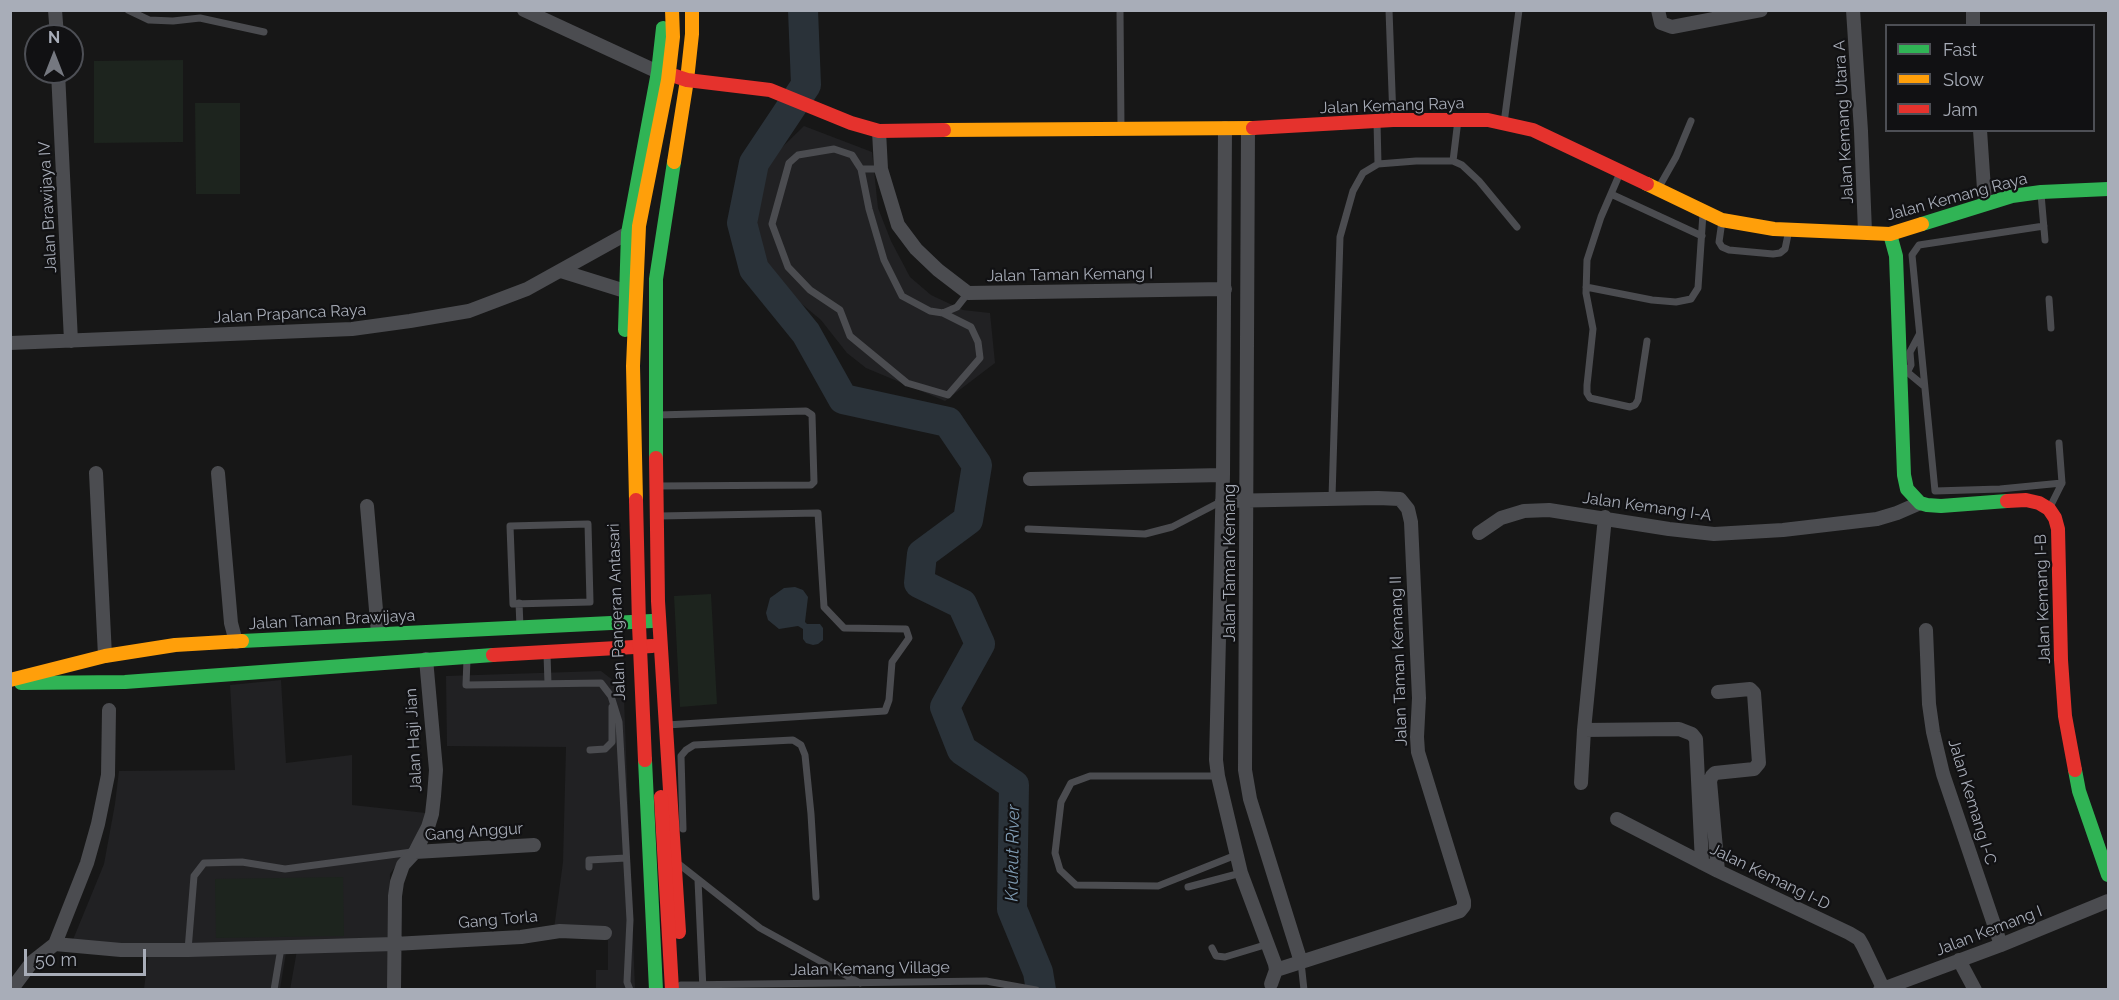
<!DOCTYPE html>
<html>
<head>
<meta charset="utf-8">
<style>
  body { margin:0 }
  #map { position:relative; width:2119px; height:1000px; overflow:hidden; background:#171717; font-family:Raleway,sans-serif }
  canvas { display:block }
  .frame { position:absolute; inset:0; border:12px solid #a8adb8; pointer-events:none }
  .legend { position:absolute; left:1885px; top:24px; width:210px; height:108px; box-sizing:border-box; background:#111113; border:2px solid #4d4f55; margin:0; padding:8px 10px; list-style:none; font-size:18px; color:#a8adb8 }
  .legend li { display:flex; align-items:center; gap:12px; height:30px }
  .legend b { width:30px; border:2px solid #4d4f55 }
  .north { position:absolute; left:24px; top:24px; width:60px; height:60px; box-sizing:border-box; background:#111113; border:2px solid #4d4f55; border-radius:50%; rotate:0deg; font-size:16px; font-weight:700; line-height:24px; text-align:center; color:#a8adb8 }
  .north::after { content:''; display:block; margin:auto; width:21px; height:27px; background:#757880; clip-path:polygon(50% 0,100% 100%,50% 72%,0 100%) }
  .scale { position:absolute; left:24px; top:949px; width:122px; height:27px; box-sizing:border-box; border:3px solid #a8adb8; border-top:0; padding-left:8px; font-size:18px; line-height:21px; white-space:nowrap; color:#a8adb8; -webkit-text-stroke:4px #111113; paint-order:stroke }
</style>
</head>
<body>
<div id="map">
<canvas width="2119" height="1000"></canvas>
<div class="frame"></div>
<ul class="legend">
<li><b style="height:8px;background:#30b455"></b>Fast</li>
<li><b style="height:8px;background:#ff9f0a"></b>Slow</li>
<li><b style="height:8px;background:#e5322d"></b>Jam</li>
</ul>
<div class="north">N</div>
<div class="scale">50 m</div>
</div>
<script>
const ctx = document.querySelector('canvas').getContext('2d');
ctx.lineJoin = 'round';
function paint(path, color) { ctx.fillStyle = color; ctx.fill(path, 'evenodd'); }
const poly = rows => new Path2D(rows.map(r => 'M' + r).join(''));
function trace(path, color, width, dash) { ctx.strokeStyle = color; ctx.lineWidth = width; ctx.lineCap = dash ? 'butt' : 'round'; ctx.setLineDash(dash || []); ctx.stroke(path); }
function label(font, color, halo, rows, align = 'center') {
  ctx.font = font + ' Raleway,sans-serif'; ctx.lineWidth = 4.5; ctx.setLineDash([]); ctx.textBaseline = 'middle'; ctx.strokeStyle = halo; ctx.fillStyle = color; for (const [text, x, y, turn = 0] of rows) {
    ctx.save(); ctx.translate(x, y); ctx.rotate((+turn || 0) * Math.PI / 180); ctx.textAlign = isNaN(turn) ? turn : align; if (halo) ctx.strokeText(text, 0, 0); ctx.fillText(text, 0, 0); ctx.restore();
  }
}
paint(poly([
  [804,126,872,152,878,208,891,241,910,277,931,295,963,310,990,313,995,363,945,401,866,368,847,353,821,320,768,276,759,261,756,233,759,189,770,159],
  [601,671,614,681,624,699,635,989,596,989,596,970,608,970,608,929,554,929,563,862,566,747,447,746,446,676],
  [281,680,286,763,352,755,352,805,426,813,423,828,390,874,389,938,288,941,280,989,144,989,148,957,124,957,70,947,104,864,115,804,119,771,235,770,230,685],
  [297,950,395,951,394,989,290,990]
]), '#212123');
paint(poly([
  [183,60,183,142,94,143,94,61],
  [195,103,240,103,240,194,196,194],
  [711,594,717,704,680,707,674,596],
  [343,877,344,936,216,938,215,879]
]), '#1d241e');
paint(poly([
  [795,587,803,590,808,597,805,622,807,624,820,624,823,628,823,640,818,644,813,645,806,643,803,639,803,629,798,626,779,629,768,620,766,613,770,598,784,588]
]), '#2a3239');
trace(poly([
  [803,10,806,85,754,163,742,223,754,269,806,333,843,399,948,422,977,465,968,520,922,554,919,583,962,604,980,644,945,707,962,750,1014,785,1012,909,1038,972,1041,990]
]), '#2a3239', 30);
trace(poly([
  [128,10,149,20,173,21,200,18,264,32],
  [1120,10,1121,128],
  [1389,10,1393,119],
  [1377,122,1378,164],
  [1504,123,1519,10],
  [1453,161,1458,120],
  [861,169,881,169],
  [1620,173,1601,217,1587,260,1586,293,1593,329,1587,385,1587,393,1590,398,1630,407,1635,405,1638,400,1647,341],
  [1659,187,1676,157,1691,121],
  [1611,194,1702,236],
  [2041,194,2045,240],
  [1722,221,1719,242,1722,247,1729,250,1773,254,1780,253,1785,249,1789,230],
  [2044,226,1919,245,1912,255,1935,491,2000,489,2062,483,2059,443],
  [1586,287,1652,300,1676,302,1691,299,1698,288,1703,213],
  [2049,299,2051,328],
  [943,313,971,327,978,342,980,358,948,395,907,383,850,336,840,310,810,290,788,267,772,224,789,163,798,155,834,149,852,155,861,169,869,209,884,260,902,296,930,311,943,313,957,307,968,293],
  [1906,371,1924,386],
  [1908,371,1911,365,1910,352,1919,335],
  [657,486,811,485,814,482,812,415,806,411,657,415],
  [1332,497,1340,237,1353,191,1363,173,1378,164,1416,161,1453,161,1462,165,1479,181,1517,227],
  [2050,507,2062,483],
  [659,516,818,513,824,607,844,628,906,629,909,638,892,662,889,700,885,711,667,725],
  [588,524,590,602,513,604,510,526,588,524],
  [1028,529,1145,534,1172,527,1222,501],
  [519,603,520,627],
  [547,654,548,684],
  [467,659,466,685,601,683,611,696,619,722,630,920,627,982,630,990],
  [590,750,605,749,612,742,612,707],
  [1218,776,1090,776,1071,783,1061,802,1055,853,1060,870,1076,885,1158,886,1236,855],
  [683,829,681,756,686,750,694,745,793,740,801,745,805,755,811,814,816,897],
  [680,865,760,928,860,983],
  [589,867,589,860,626,858],
  [698,880,703,990],
  [1188,887,1241,873],
  [1212,948,1216,956,1225,957,1268,944],
  [188,950,194,876,204,863,242,862,285,869,412,852],
  [1301,962,1304,990],
  [681,985,986,981,1036,990],
  [274,990,281,948]
]), '#4b4c50', 7);
trace(poly([
  [55,10,57,36],
  [524,10,658,72],
  [1658,10,1661,23,1672,27,1761,10],
  [1853,10,1861,131,1865,232],
  [1973,10,1973,26],
  [58,72,71,341],
  [1225,128,1223,475,1216,760,1218,776,1241,873,1275,964,1276,970,1271,984],
  [1248,128,1245,770,1250,799,1301,962],
  [1980,130,1985,204],
  [879,131,881,169,898,225,916,249,938,270,968,293,1225,289],
  [561,271,625,291],
  [10,343,352,329,410,321,469,311,527,289,628,233],
  [96,473,105,656],
  [218,473,231,623,236,642],
  [1030,479,1223,475],
  [1222,501,1378,498,1400,499,1408,509,1411,522,1419,698,1417,737,1418,752,1464,901,1464,906,1460,911,1276,970],
  [367,506,378,633],
  [1479,533,1501,518,1524,511,1549,510,1669,529,1714,534,1783,530,1877,519,1897,513,1920,503],
  [1926,630,1929,704,1933,732,1943,774,2001,945],
  [1718,692,1750,689,1754,693,1759,763,1754,769,1715,773,1712,776,1710,781,1718,871],
  [1584,730,1679,729,1692,734,1696,739,1702,863],
  [1581,783,1584,730,1605,517],
  [1617,819,1718,871,1849,933,1859,939,1863,946,1883,988],
  [415,852,534,845],
  [55,944,121,950,188,950,394,944,521,937,560,931,605,933],
  [1959,960,1975,990],
  [11,990,32,962,55,944,87,863,98,824,108,775,109,710],
  [394,990,395,896,397,882,403,865,415,852,428,827,432,814,434,796,436,770,426,659],
  [1880,990,2001,945,2108,901]
]), '#4b4c50', 14);
trace(poly([
  [1922,224,2012,196,2041,192,2108,189],
  [1890,234,1896,256,1904,475,1907,489,1920,503,1927,505,1941,506,2007,501],
  [625,330,628,233,658,72,663,28],
  [656,458,656,279,674,162],
  [242,641,652,621],
  [21,683,125,682,493,655],
  [2075,770,2079,791,2108,875]
]), '#30b455', 14);
trace(poly([
  [944,130,1253,128],
  [674,162,687,80,692,34,692,10],
  [1647,184,1722,220,1774,229,1890,234,1922,224],
  [10,680,105,656,175,645,242,641]
]), '#ff9f0a', 14);
trace(poly([
  [675,76,687,80,770,90,851,123,879,131,944,130],
  [1253,128,1393,120,1488,120,1533,130,1647,184],
  [656,458,658,601,679,932],
  [2007,501,2026,500,2039,503,2049,509,2055,518,2058,529,2061,660,2065,716,2075,770],
  [493,655,652,646]
]), '#e5322d', 14);
trace(poly([
  [645,760,656,990]
]), '#30b455', 14);
trace(poly([
  [636,500,633,366,639,226,668,80,673,37,672,10]
]), '#ff9f0a', 14);
trace(poly([
  [636,500,639,625,645,760],
  [661,797,672,990]
]), '#e5322d', 14);
label('16px', '#a8adb8', '#111113', [
  ["Jalan Kemang Raya",1392,106,-2],
  ["Jalan Kemang Utara A",1844,122,-93],
  ["Jalan Kemang Raya",1957,197,-15],
  ["Jalan Brawijaya IV",48,207,-93],
  ["Jalan Taman Kemang I",1070,275,-1],
  ["Jalan Prapanca Raya",290,314,-3],
  ["Jalan Kemang I-A",1647,507,8],
  ["Jalan Taman Kemang",1230,563,-90],
  ["Jalan Kemang I-B",2043,599,-92],
  ["Jalan Pangeran Antasari",617,612,-92],
  ["Jalan Taman Brawijaya",332,620,-3],
  ["Jalan Taman Kemang II",1399,661,-92],
  ["Jalan Haji Jian",414,740,-93],
  ["Jalan Kemang I-C",1972,802,73],
  ["Gang Anggur",474,832,-4],
  ["Jalan Kemang I-D",1770,877,26],
  ["Gang Torla",498,920,-5],
  ["Jalan Kemang I",1989,931,-21],
  ["Jalan Kemang Village",870,969,-1]
]);
label('italic 18px', '#7f9bb3', '#111113', [
  ["Krukut River",1013,853,-89]
]);
</script>
</body>
</html>
